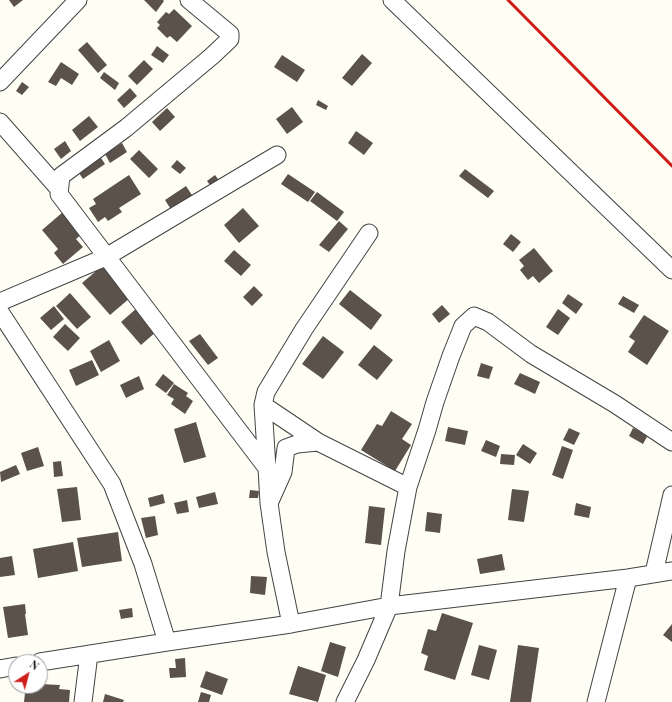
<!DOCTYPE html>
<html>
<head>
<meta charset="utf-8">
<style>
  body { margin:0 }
  #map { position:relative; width:672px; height:702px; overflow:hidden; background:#fffef4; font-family:"Playfair Display",serif }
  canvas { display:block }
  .north { position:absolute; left:8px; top:654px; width:40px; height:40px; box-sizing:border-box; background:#fff; border:1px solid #9f9f9f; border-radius:50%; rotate:36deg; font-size:11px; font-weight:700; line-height:16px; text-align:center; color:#101010 }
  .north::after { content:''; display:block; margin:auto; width:14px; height:18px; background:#cf1e1a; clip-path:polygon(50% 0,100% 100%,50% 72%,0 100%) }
</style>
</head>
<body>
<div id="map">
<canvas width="672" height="702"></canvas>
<div class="north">N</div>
</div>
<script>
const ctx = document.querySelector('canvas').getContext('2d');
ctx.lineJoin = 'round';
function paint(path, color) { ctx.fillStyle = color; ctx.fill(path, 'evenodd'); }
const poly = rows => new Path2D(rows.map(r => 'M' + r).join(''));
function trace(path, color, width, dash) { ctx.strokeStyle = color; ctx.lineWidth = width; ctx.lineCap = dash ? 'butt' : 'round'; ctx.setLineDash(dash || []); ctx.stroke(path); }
paint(poly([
  [9,0,23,0,14,7],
  [144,0,163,0,164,1,156,12],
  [174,9,192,26,177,42,170,36,167,38,157,28,160,25,157,22,166,12,169,14],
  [87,42,107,65,98,73,78,50],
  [157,46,169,55,163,63,151,55],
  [362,54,372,63,352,86,342,78],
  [282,55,305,70,297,82,274,67],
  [144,60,153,69,137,85,128,76],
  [61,62,79,74,72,85,61,78,56,86,48,82],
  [104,72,119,83,115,90,100,78],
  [22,82,29,87,22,95,16,91],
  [130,88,137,96,124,108,117,100],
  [318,100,328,106,326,110,316,105],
  [292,107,303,122,287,134,276,119],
  [167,108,175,117,160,131,152,122],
  [89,116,98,127,80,141,72,130],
  [356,131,373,143,364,155,348,143],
  [65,141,71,151,61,159,54,149],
  [122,143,127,152,110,163,105,154],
  [139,150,158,169,149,178,130,159],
  [99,155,105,164,83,179,77,170],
  [177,160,186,168,180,174,171,167],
  [465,169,494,191,488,198,459,176],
  [288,174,315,192,308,202,281,184],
  [129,175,141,194,119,208,122,212,108,221,105,217,98,222,89,208,96,204,93,199],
  [215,175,221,183,213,189,207,181],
  [186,186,194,198,172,211,165,200],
  [317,192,344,212,337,221,310,201],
  [243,208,259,226,239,243,224,225],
  [63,212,82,234,76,239,83,247,63,264,54,253,58,249,42,230],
  [339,221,348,229,329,252,319,245],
  [511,234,521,242,513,252,503,244],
  [534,248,553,271,539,283,533,276,528,280,520,270,524,266,519,260],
  [234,250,251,265,241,276,224,261],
  [102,266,130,298,110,315,82,283],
  [254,286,263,295,252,306,243,297],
  [350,290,382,315,371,330,339,304],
  [70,293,91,317,77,329,56,306],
  [568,294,583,304,576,314,562,303],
  [623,296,639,305,634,313,618,304],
  [442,305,450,314,439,323,432,314],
  [54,306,64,319,51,330,40,318],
  [137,308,157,331,141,345,121,322],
  [558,309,570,318,558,335,546,327],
  [644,315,669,331,647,365,628,352,635,341,629,337],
  [65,324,80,338,68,351,53,337],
  [200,334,218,358,208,365,189,341],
  [323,336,344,352,323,379,302,364],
  [109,340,120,361,101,372,90,351],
  [374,345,393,360,377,380,358,365],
  [92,360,99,375,76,386,69,370],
  [481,363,493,367,489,379,477,376],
  [520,373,540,382,535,394,514,384],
  [163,374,174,383,166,393,155,385],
  [139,376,144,389,126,398,120,385],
  [174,384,188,393,186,396,193,401,185,414,171,404,174,399,167,395],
  [391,411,412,424,402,439,411,445,395,471,361,450,377,424,382,426],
  [196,422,206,457,184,463,174,429],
  [448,427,468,431,465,445,445,441],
  [569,428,580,433,574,445,563,440],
  [633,428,648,435,643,444,629,436],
  [486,440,500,446,496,457,481,451],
  [523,444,537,453,530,464,516,455],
  [562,446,573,450,563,479,552,475],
  [38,447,44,466,27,471,21,453],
  [501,454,515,455,514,465,500,464],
  [61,461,63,476,54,477,53,462],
  [16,465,20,474,1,482,0,472],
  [77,487,81,520,62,522,57,489],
  [512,489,529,491,524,522,508,520],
  [250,490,259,491,258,498,249,498],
  [215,492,218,504,199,508,196,497],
  [163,494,165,503,150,507,148,498],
  [187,500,189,512,177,514,174,503],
  [576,503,591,507,589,518,574,515],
  [369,506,385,508,381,545,365,543],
  [427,512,442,514,440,533,425,531],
  [155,516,158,535,146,538,141,518],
  [118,532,122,561,82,567,77,538],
  [73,542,78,571,38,578,33,549],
  [502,554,505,570,480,574,477,559],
  [12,556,15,575,0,577,0,558],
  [251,576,267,577,265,595,250,593],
  [25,604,26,614,25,614,28,635,8,638,3,607],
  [132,608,133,617,121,619,119,610],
  [442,613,473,623,455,680,424,670,428,656,421,653,428,629,436,631],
  [672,624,672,642,663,635],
  [330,642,346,647,338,677,321,671],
  [479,645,497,650,489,680,471,675],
  [518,645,539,648,531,702,510,702],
  [185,658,186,677,170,678,169,668,176,668,175,659],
  [298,666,326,675,318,702,289,694],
  [206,671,228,679,222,695,200,687],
  [40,684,60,685,59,689,70,690,69,702,24,702,25,693,33,693,34,686,40,686],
  [201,692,211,695,209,702,198,702],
  [105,694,124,700,123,702,103,702]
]), '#5a524b');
const street = poly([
  [189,0,230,34,230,39,212,56,126,128,61,176,59,194,267,468,269,503,276,552,291,624],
  [392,0,672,270],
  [0,82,78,0],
  [0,122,59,189],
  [0,302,106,257,277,155],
  [0,312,112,484,143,564,167,642],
  [263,405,318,442],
  [267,468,263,405,266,392,304,329,369,233],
  [270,501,283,472,286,448,297,444,318,442,408,487],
  [654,573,672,495],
  [40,662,167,642,291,624,389,606,628,578,672,571],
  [0,669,16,666],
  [83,702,89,654],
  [345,702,366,660,389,606,396,551,408,487,427,430,435,402,451,356,463,326,474,316,488,322,531,354,615,404,672,442],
  [596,702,628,578]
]);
trace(street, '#434343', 19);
trace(street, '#fff', 17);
trace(poly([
  [508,0,672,166]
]), '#cf1e1a', 3);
</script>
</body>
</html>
